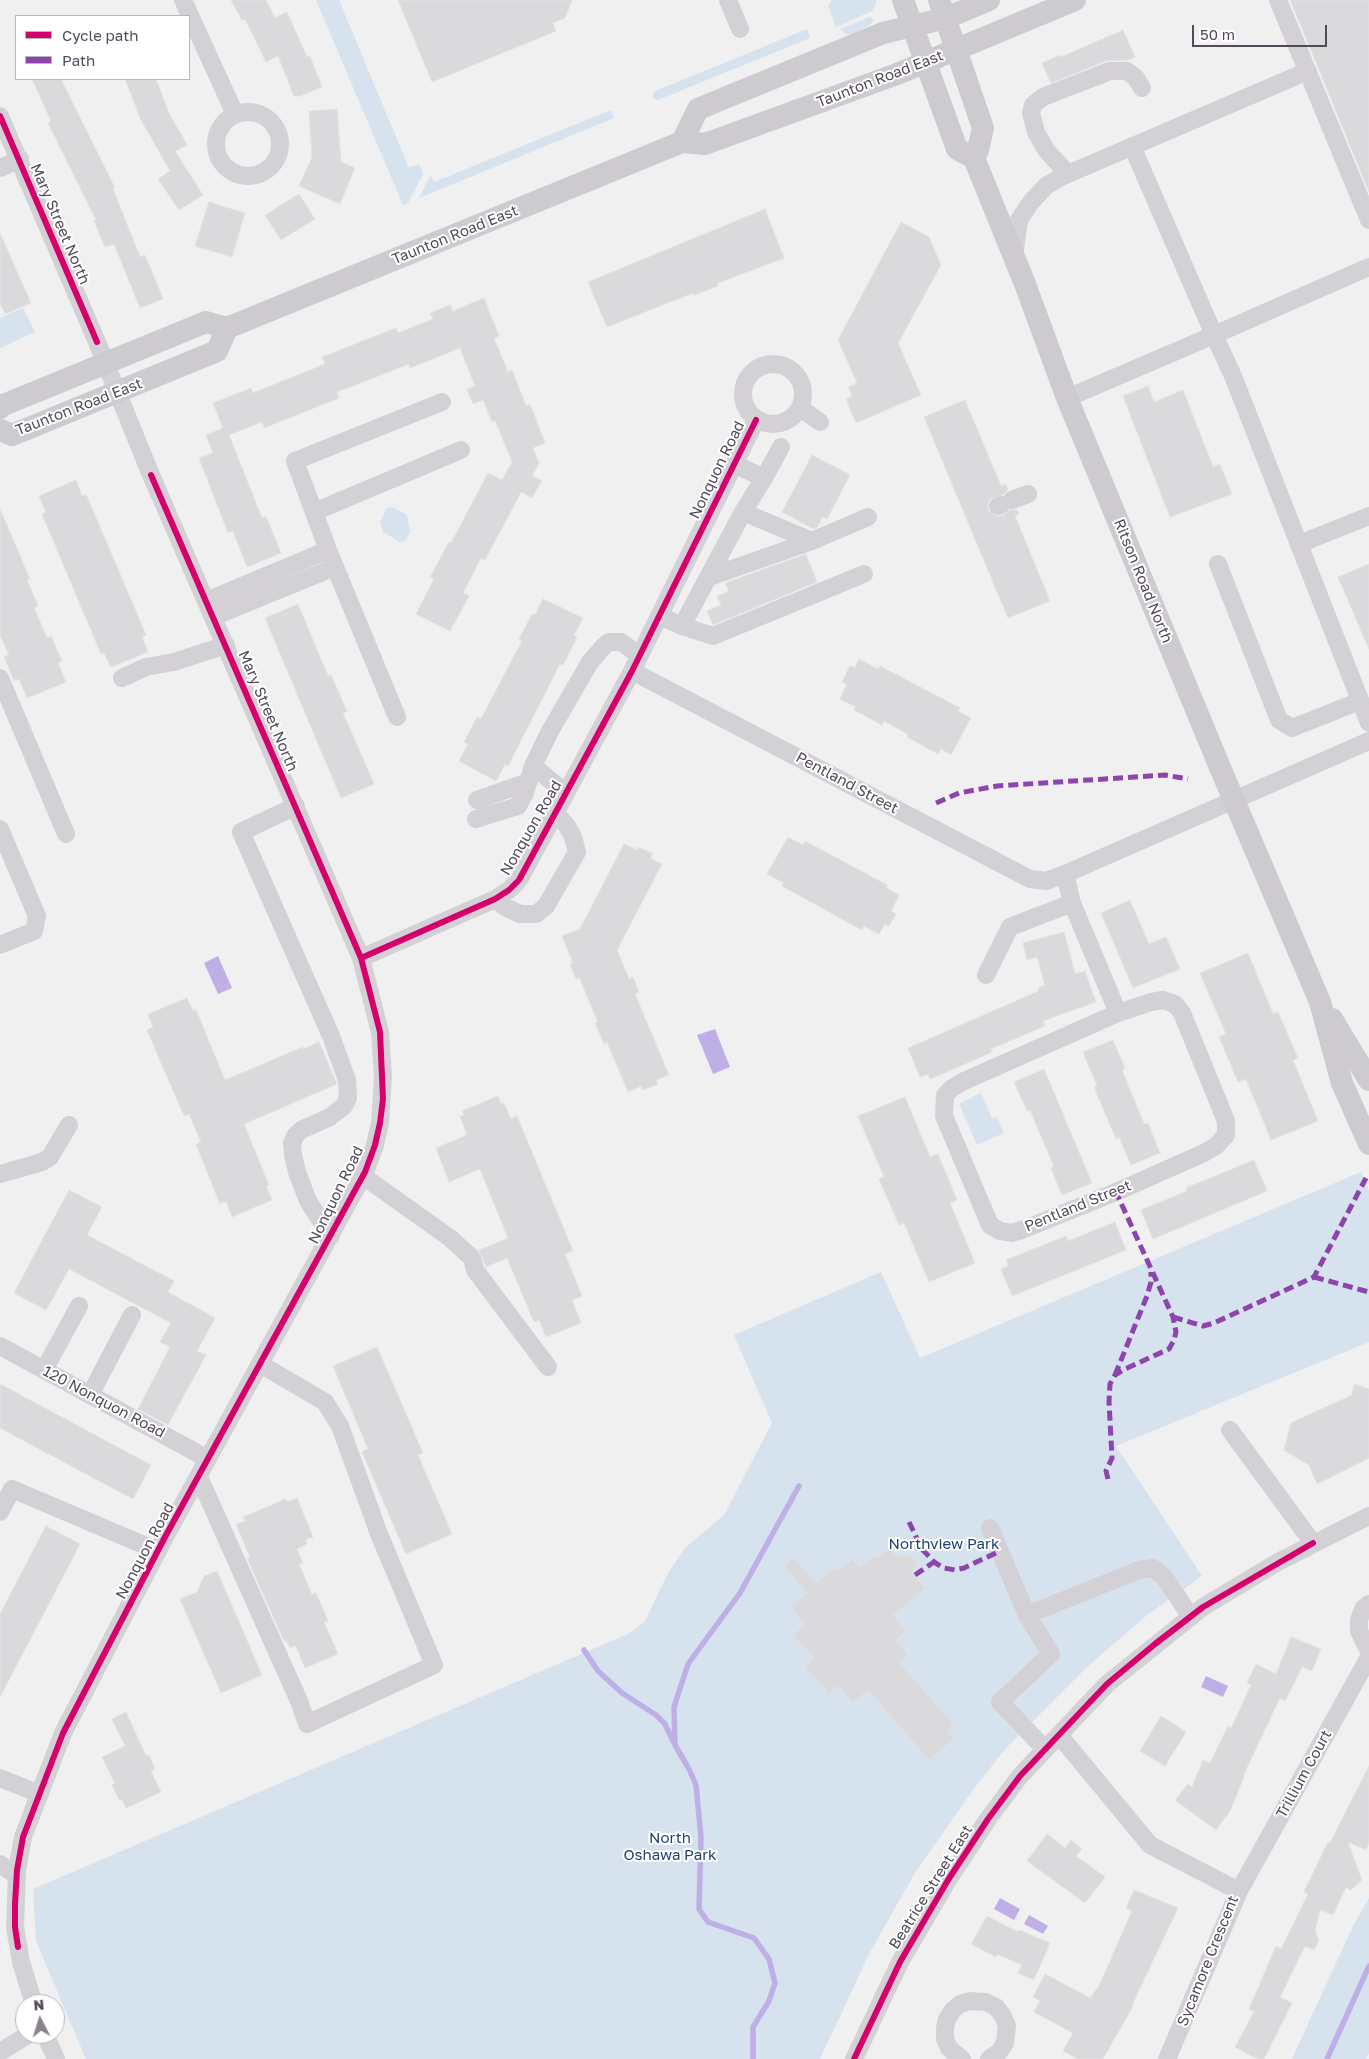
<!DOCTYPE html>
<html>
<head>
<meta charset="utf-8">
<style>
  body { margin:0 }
  #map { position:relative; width:1369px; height:2059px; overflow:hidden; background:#f0f0f0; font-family:"Golos Text",sans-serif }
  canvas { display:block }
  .legend { position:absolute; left:15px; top:15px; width:175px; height:65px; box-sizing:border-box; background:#fff; border:1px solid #bab6bd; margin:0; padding:6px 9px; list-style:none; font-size:15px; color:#53495a }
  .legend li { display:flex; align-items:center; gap:10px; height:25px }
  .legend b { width:25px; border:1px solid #bab6bd }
  .north { position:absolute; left:15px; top:1994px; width:50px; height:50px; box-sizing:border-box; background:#fff; border:1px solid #bab6bd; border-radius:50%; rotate:355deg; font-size:14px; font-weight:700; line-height:20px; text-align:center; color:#53495a }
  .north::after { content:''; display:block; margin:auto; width:18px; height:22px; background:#8a838e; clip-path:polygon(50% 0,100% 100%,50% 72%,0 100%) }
  .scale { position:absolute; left:1192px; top:25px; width:135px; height:22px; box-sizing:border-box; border:2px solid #53495a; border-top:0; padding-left:6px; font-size:15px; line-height:18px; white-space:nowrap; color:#53495a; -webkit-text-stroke:4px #fff; paint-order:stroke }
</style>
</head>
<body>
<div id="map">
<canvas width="1369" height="2059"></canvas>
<ul class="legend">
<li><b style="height:6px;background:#d6006c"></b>Cycle path</li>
<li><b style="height:6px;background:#8e44ad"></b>Path</li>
</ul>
<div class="north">N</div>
<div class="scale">50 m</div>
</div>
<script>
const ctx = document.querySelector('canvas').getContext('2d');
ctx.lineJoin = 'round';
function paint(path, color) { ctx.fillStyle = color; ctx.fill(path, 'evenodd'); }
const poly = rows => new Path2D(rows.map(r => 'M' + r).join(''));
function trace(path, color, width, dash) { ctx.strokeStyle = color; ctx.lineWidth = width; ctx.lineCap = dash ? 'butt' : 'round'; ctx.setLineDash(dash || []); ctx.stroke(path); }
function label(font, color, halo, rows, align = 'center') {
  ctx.font = font + ' "Golos Text",sans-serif'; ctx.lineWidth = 4; ctx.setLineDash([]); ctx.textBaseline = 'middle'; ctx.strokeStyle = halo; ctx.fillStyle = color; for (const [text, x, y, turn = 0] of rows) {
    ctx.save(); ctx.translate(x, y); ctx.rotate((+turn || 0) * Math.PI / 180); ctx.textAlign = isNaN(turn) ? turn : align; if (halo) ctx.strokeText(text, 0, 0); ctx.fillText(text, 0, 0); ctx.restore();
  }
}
paint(poly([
  [316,0,339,0,409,168,419,164,423,174,408,203,403,205],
  [832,0,876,0,876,4,872,11,836,27,828,6],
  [870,17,874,20,871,24,853,34,846,34,840,29],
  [807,29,810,38,658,100,653,98,653,92],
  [611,110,614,118,419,198,431,175,434,182],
  [23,308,35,332,0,348,0,318],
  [393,507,407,515,410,532,406,540,400,542,383,532,380,522,387,508],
  [981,1093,992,1118,997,1117,1004,1133,977,1145,959,1104],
  [1361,1172,1369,1191,1369,1342,1116,1446,1202,1576,1146,1616,1086,1668,1006,1748,976,1786,916,1871,869,1954,820,2059,86,2059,36,1941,33,1889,630,1633,645,1621,668,1573,685,1548,724,1515,772,1423,734,1335,881,1272,920,1358],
  [1369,1898,1369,2053,1366,2059,1292,2059,1352,1928]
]), '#d6e2ed');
paint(poly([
  [218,956,232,988,218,994,204,963],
  [715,1029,730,1067,713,1074,697,1035],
  [1206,1676,1228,1686,1223,1697,1201,1687],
  [1000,1898,1020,1909,1014,1920,994,1909],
  [1029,1915,1048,1926,1043,1934,1024,1924]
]), '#bfafe7');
trace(poly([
  [584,1650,598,1671,622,1693,656,1715,665,1724,673,1741],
  [753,2059,753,2027,769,2001,775,1983,769,1959,754,1938,708,1922,699,1909,701,1837,696,1785,689,1769,675,1745,674,1707,688,1664,740,1593,799,1486],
  [1327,2059,1369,1966]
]), '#bfafe7', 5.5);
const building = poly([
  [231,0,266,0,275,18,287,12,307,57,310,56,322,87,300,96,294,96,278,56,266,62,245,19,242,20,231,0],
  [398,0,572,0,565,18,553,23,556,31,432,82,398,0],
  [1290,0,1369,0,1369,192,1318,67,1290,0],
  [1123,30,1135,57,1127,60,1106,61,1051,83,1042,63,1060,55,1061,57,1123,30],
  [32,79,61,79,115,188,113,189,140,257,145,255,163,299,140,308,114,244,105,247,94,221,96,220,48,123,51,121,32,79],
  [125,79,156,79,169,113,187,145,175,151,203,195,179,210,158,179,170,171,141,120,125,79],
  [337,109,341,162,355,168,340,204,299,186,312,157,309,111,337,109],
  [299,194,315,219,281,240,265,215,299,194],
  [209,202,245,213,232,257,195,246,209,202],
  [765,209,784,258,718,283,718,286,694,295,693,293,607,327,588,282,765,209],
  [901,222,929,237,941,265,898,343,921,395,856,423,846,399,852,396,848,387,857,383,838,340,901,222],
  [0,233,31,303,5,314,0,303,0,233],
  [484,298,499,336,494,338,508,372,512,370,526,406,530,404,545,443,533,448,539,463,532,476,542,481,532,498,521,492,485,560,481,558,463,593,469,596,450,631,416,614,434,579,430,577,449,542,451,543,488,473,502,480,512,462,495,420,492,422,483,400,473,404,467,389,475,386,460,348,410,368,409,364,337,392,339,398,264,428,262,422,229,435,262,518,266,516,281,553,247,567,233,531,228,533,199,458,213,453,206,435,223,428,213,403,251,388,253,393,325,364,322,357,396,328,398,333,433,319,430,313,450,305,453,311,484,298],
  [1148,386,1154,402,1183,390,1213,467,1220,464,1232,494,1170,517,1123,396,1148,386],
  [965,400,1001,486,1006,484,1008,490,1003,495,990,499,988,504,988,510,996,516,1004,515,1010,510,1017,510,1019,514,1015,516,1050,601,1008,618,924,417,965,400],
  [812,455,850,475,827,519,823,517,817,527,814,529,782,512,812,455],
  [76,480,82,496,86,494,146,635,142,637,148,652,111,667,104,653,101,654,42,514,46,512,39,496,76,480],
  [0,509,30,579,27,580,38,606,34,608,47,638,51,636,62,661,58,663,66,682,27,698,19,679,14,681,4,657,9,655,0,635,0,509],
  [806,554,817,582,713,625,707,611,721,605,717,596,729,591,725,583,806,554],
  [1369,564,1369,649,1338,577,1369,564],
  [543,599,583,618,574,635,577,637,563,665,560,664,508,766,505,764,496,781,459,761,468,744,464,742,477,717,481,719,522,641,519,639,532,614,535,615,543,599],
  [298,604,328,676,331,675,347,711,343,713,374,784,341,798,265,618,298,604],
  [859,659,878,669,880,666,960,708,958,711,971,718,951,755,941,749,938,754,907,737,908,734,884,721,882,725,854,710,856,707,840,699,847,684,842,682,850,666,855,668,859,659],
  [788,837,803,845,805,841,887,885,886,888,899,895,891,911,896,914,889,926,885,924,879,934,864,926,862,930,782,886,784,883,767,874,788,837],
  [624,844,637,850,638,847,653,854,650,858,662,864,617,950,629,979,633,977,639,992,635,994,669,1075,656,1080,658,1084,643,1090,641,1086,628,1092,607,1042,604,1044,595,1023,598,1022,579,977,576,979,570,964,573,963,562,936,580,929,624,844],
  [1130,900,1149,944,1166,937,1180,969,1133,988,1101,913,1130,900],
  [1064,932,1075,974,1085,971,1096,1002,1043,1021,1045,1026,991,1049,992,1052,954,1069,930,1079,928,1074,920,1077,908,1048,1039,991,1038,988,1045,985,1037,957,1027,960,1023,943,1064,932],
  [1248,953,1273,1014,1278,1012,1298,1058,1293,1060,1318,1121,1271,1140,1246,1079,1238,1082,1219,1037,1226,1034,1200,973,1248,953],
  [187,998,193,1011,196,1010,225,1080,303,1047,303,1049,319,1042,337,1084,244,1124,269,1185,266,1186,272,1200,232,1217,226,1201,220,1204,196,1144,201,1142,189,1114,184,1116,147,1030,153,1027,148,1014,187,998],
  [1113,1040,1125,1068,1122,1070,1144,1124,1148,1123,1160,1153,1131,1165,1119,1137,1116,1139,1094,1087,1097,1086,1083,1052,1113,1040],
  [1044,1069,1092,1183,1062,1195,1051,1168,1054,1167,1030,1110,1027,1111,1014,1082,1044,1069],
  [498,1096,501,1104,504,1103,511,1119,517,1116,573,1251,565,1254,582,1296,572,1300,581,1323,546,1337,539,1320,534,1322,507,1258,486,1267,485,1265,479,1250,508,1238,480,1169,449,1182,436,1148,467,1135,460,1116,464,1115,462,1111,498,1096],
  [905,1097,930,1157,938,1154,957,1200,950,1203,975,1263,929,1282,904,1223,899,1225,879,1179,884,1177,858,1116,905,1097],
  [1254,1160,1267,1191,1153,1239,1141,1210,1187,1191,1186,1188,1254,1160],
  [69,1190,102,1207,87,1235,174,1281,168,1292,215,1318,197,1351,206,1355,168,1425,138,1409,170,1347,160,1342,171,1323,69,1269,46,1310,14,1293,69,1190],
  [1115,1222,1126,1250,1012,1296,1001,1269,1009,1266,1006,1260,1066,1236,1068,1241,1115,1222],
  [377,1347,423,1453,418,1455,452,1534,406,1554,362,1452,368,1449,333,1366,377,1347],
  [0,1384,151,1465,133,1499,0,1428,0,1384],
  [1354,1384,1369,1389,1369,1458,1317,1484,1309,1465,1284,1450,1291,1423,1352,1395,1354,1384],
  [297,1498,313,1537,305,1540,307,1544,297,1549,303,1563,299,1564,312,1595,316,1593,328,1621,324,1622,338,1654,305,1668,296,1646,290,1648,286,1640,284,1641,247,1558,250,1557,236,1524,245,1521,243,1517,286,1499,287,1502,297,1498],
  [46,1526,80,1544,0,1697,0,1614,46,1526],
  [889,1548,896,1556,911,1556,918,1565,911,1571,925,1588,893,1615,906,1631,896,1641,908,1654,899,1662,954,1725,947,1731,954,1739,929,1760,868,1690,853,1703,838,1686,829,1693,805,1666,814,1658,793,1635,805,1624,791,1607,807,1593,784,1566,794,1557,816,1583,835,1567,838,1571,852,1559,860,1567,875,1555,877,1558,889,1548],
  [217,1571,262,1675,221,1693,180,1599,197,1592,204,1576,217,1571],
  [1291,1637,1321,1649,1312,1671,1302,1667,1285,1701,1280,1698,1243,1776,1244,1777,1230,1811,1216,1830,1175,1800,1188,1784,1192,1787,1203,1760,1210,1763,1228,1726,1231,1728,1251,1685,1247,1683,1256,1664,1276,1674,1291,1637],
  [126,1712,146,1756,149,1755,155,1769,151,1771,161,1792,126,1808,122,1799,119,1800,112,1785,115,1784,102,1757,125,1746,112,1719,126,1712],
  [1161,1716,1186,1732,1165,1766,1140,1751,1161,1716],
  [1369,1766,1369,1842,1366,1850,1348,1842,1362,1880,1351,1890,1346,1887,1333,1915,1320,1910,1315,1931,1319,1941,1314,1950,1305,1946,1280,1997,1292,2003,1264,2059,1258,2059,1235,2047,1254,2012,1249,2009,1276,1946,1281,1949,1308,1894,1304,1892,1328,1842,1330,1843,1369,1766],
  [1047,1834,1065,1848,1071,1840,1082,1849,1076,1856,1105,1877,1085,1903,1027,1861,1047,1834],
  [1134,1890,1178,1908,1132,2005,1133,2006,1103,2059,1078,2059,1063,2051,1073,2033,1034,2012,1040,2001,1033,1997,1045,1974,1090,1998,1099,1986,1132,1911,1126,1908,1134,1890],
  [987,1916,1018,1932,1019,1930,1050,1943,1034,1980,1018,1973,1022,1965,997,1954,996,1957,971,1944,987,1916]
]);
paint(building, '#dad9dc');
trace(building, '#e2e1e3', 1);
trace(poly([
  [183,0,235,114],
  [728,0,740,29],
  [1278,0,1369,220],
  '216 144a32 32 0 1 1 64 0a32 32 0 1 1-64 0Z',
  [0,116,97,342,151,475,361,958,380,1032,383,1077,380,1123,375,1145,365,1172,165,1537,63,1733,23,1837,17,1870,15,1927,21,1962,34,2004],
  [1132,146,1214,335,1369,267],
  [0,168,20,159],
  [1068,174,1046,150,1036,132,1031,113,1033,105,1043,97,1110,71,1127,71,1136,78,1142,88],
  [1014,257,1019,220,1031,202,1046,186,1061,177,1308,71],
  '743 394a30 30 0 1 1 60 0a30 30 0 1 1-60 0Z',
  [1067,398,1214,335,1233,376,1369,723],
  [800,408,820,422],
  [764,478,781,447],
  [1012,500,1028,494],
  [998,506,1001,505],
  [314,512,461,450],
  [743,512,812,541,868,517],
  [1301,545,1309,540,1369,516],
  [1218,564,1279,720,1292,728,1360,701],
  [709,577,812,541],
  [206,601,328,550],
  [660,616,682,626,743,512,764,478,734,464],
  [213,617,335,567],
  [682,626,713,636,864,574],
  [632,671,1030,879,1046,881,1065,874,1369,741],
  [0,678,66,834],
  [122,678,146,667,174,662,226,645],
  [397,717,328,550,295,461,442,402],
  [533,766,566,793],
  [477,800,528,782],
  [296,806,241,832,331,1036,347,1080,348,1098,344,1106,330,1117,301,1130,295,1136,292,1143,293,1155,297,1172,308,1201,331,1236],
  [476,819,518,806,525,793,533,766,549,733,590,662,604,646,609,642,621,642,639,655],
  [0,829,37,916,34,931,0,945],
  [1065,874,1072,903,1118,1013],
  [495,899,505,907,520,914,536,914,546,906,577,852,573,837,567,826,555,812],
  [361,958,495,899,509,890,519,880,632,671,756,420],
  [986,975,1010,927,1072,903],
  [1163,1000,1175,1004,1182,1013,1226,1121,1226,1135,1216,1146,1204,1153,1116,1192,1022,1230,1011,1233,1000,1231,990,1225,944,1116,945,1095,952,1088,964,1081,1118,1013,1151,1002,1163,1000],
  [0,1174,42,1162,50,1157,69,1125],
  [363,1176,450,1238,472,1258,475,1270,548,1367],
  [0,1346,208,1459],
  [44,1370,79,1306],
  [90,1395,132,1315],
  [1230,1430,1313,1543],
  [199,1477,299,1701,307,1724,434,1665,379,1534,340,1426,325,1402,260,1364],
  [0,1512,12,1489,158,1551],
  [990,1528,1027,1615,1051,1654,1000,1702,1045,1749],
  [1369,1604,1363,1609,1359,1620,1359,1631,1369,1652],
  [1027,1615,1139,1570,1153,1568,1164,1577,1191,1617],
  [1059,1735,1150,1845,1239,1891,1167,2059],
  [0,1778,40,1794],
  [0,1864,17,1876],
  [1239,1891,1369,1657],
  [45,2034,56,2059],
  [0,2052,29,2034],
  [854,2059,900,1962,948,1880,988,1819,1020,1776,1107,1684,1203,1607,1278,1562,1369,1516],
  [962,2059,949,2048,945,2039,945,2028,947,2019,953,2010,960,2004,970,2001,986,2002,996,2007,1003,2016,1007,2026,1005,2043,999,2052,989,2059]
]), '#d3d1d5', 18);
trace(poly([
  [903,0,957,149,974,158,1025,284,1067,398,1219,765,1320,1002,1342,1083,1369,1144],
  [939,0,983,128,978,150,974,158],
  [682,142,698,109,883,33,946,18,989,0],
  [0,408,1,406,206,322,227,328,682,142,705,144,897,74,1075,0],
  [0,430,12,435,217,351,227,328],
  [1332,1019,1369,1080]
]), '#cdcbd0', 22);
trace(poly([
  [936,803,959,793,997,786,1165,775,1188,779],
  [1314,1277,1369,1292],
  [1173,1317,1203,1326,1214,1323,1314,1277,1366,1178],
  [1115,1375,1147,1296,1151,1282,1151,1272],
  [1108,1479,1106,1471,1112,1458,1109,1402,1110,1384,1115,1375,1125,1369,1169,1349,1174,1340,1176,1332,1173,1317,1116,1192],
  [909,1522,922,1549,934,1562,944,1568,955,1570,964,1568,1000,1551],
  [915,1575,934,1562]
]), '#8e44ad', 5, [10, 5]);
trace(poly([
  [0,116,97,342],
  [361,958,495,899,509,890,519,880,632,671,756,420],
  [18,1947,15,1927,15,1904,17,1870,23,1837,63,1733,165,1537,365,1172,375,1145,380,1123,383,1099,380,1032,361,958,151,475],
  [854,2059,900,1962,948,1880,988,1819,1020,1776,1107,1684,1155,1644,1203,1607,1313,1543]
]), '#d6006c', 6);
label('15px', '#53495a', '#fff', [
  ["Taunton Road East",880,79,-21],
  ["Mary Street North",60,224,67],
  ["Taunton Road East",455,235,-22],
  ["Taunton Road East",79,407,-21],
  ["Nonquon Road",717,470,-64],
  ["Ritson Road North",1143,581,68],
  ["Mary Street North",268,711,67],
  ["Pentland Street",847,783,28],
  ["Nonquon Road",531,828,-60],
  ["Nonquon Road",336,1195,-64],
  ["Pentland Street",1078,1206,-22],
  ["120 Nonquon Road",104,1402,28],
  ["Nonquon Road",145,1551,-62],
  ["Trillium Court",1304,1774,-61],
  ["Beatrice Street East",931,1887,-58],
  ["Sycamore Crescent",1208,1961,-68]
]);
label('15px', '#204375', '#fff', [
  ["Northview Park",944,1544],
  ["North",670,1838],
  ["Oshawa Park",670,1855]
]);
</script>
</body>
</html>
